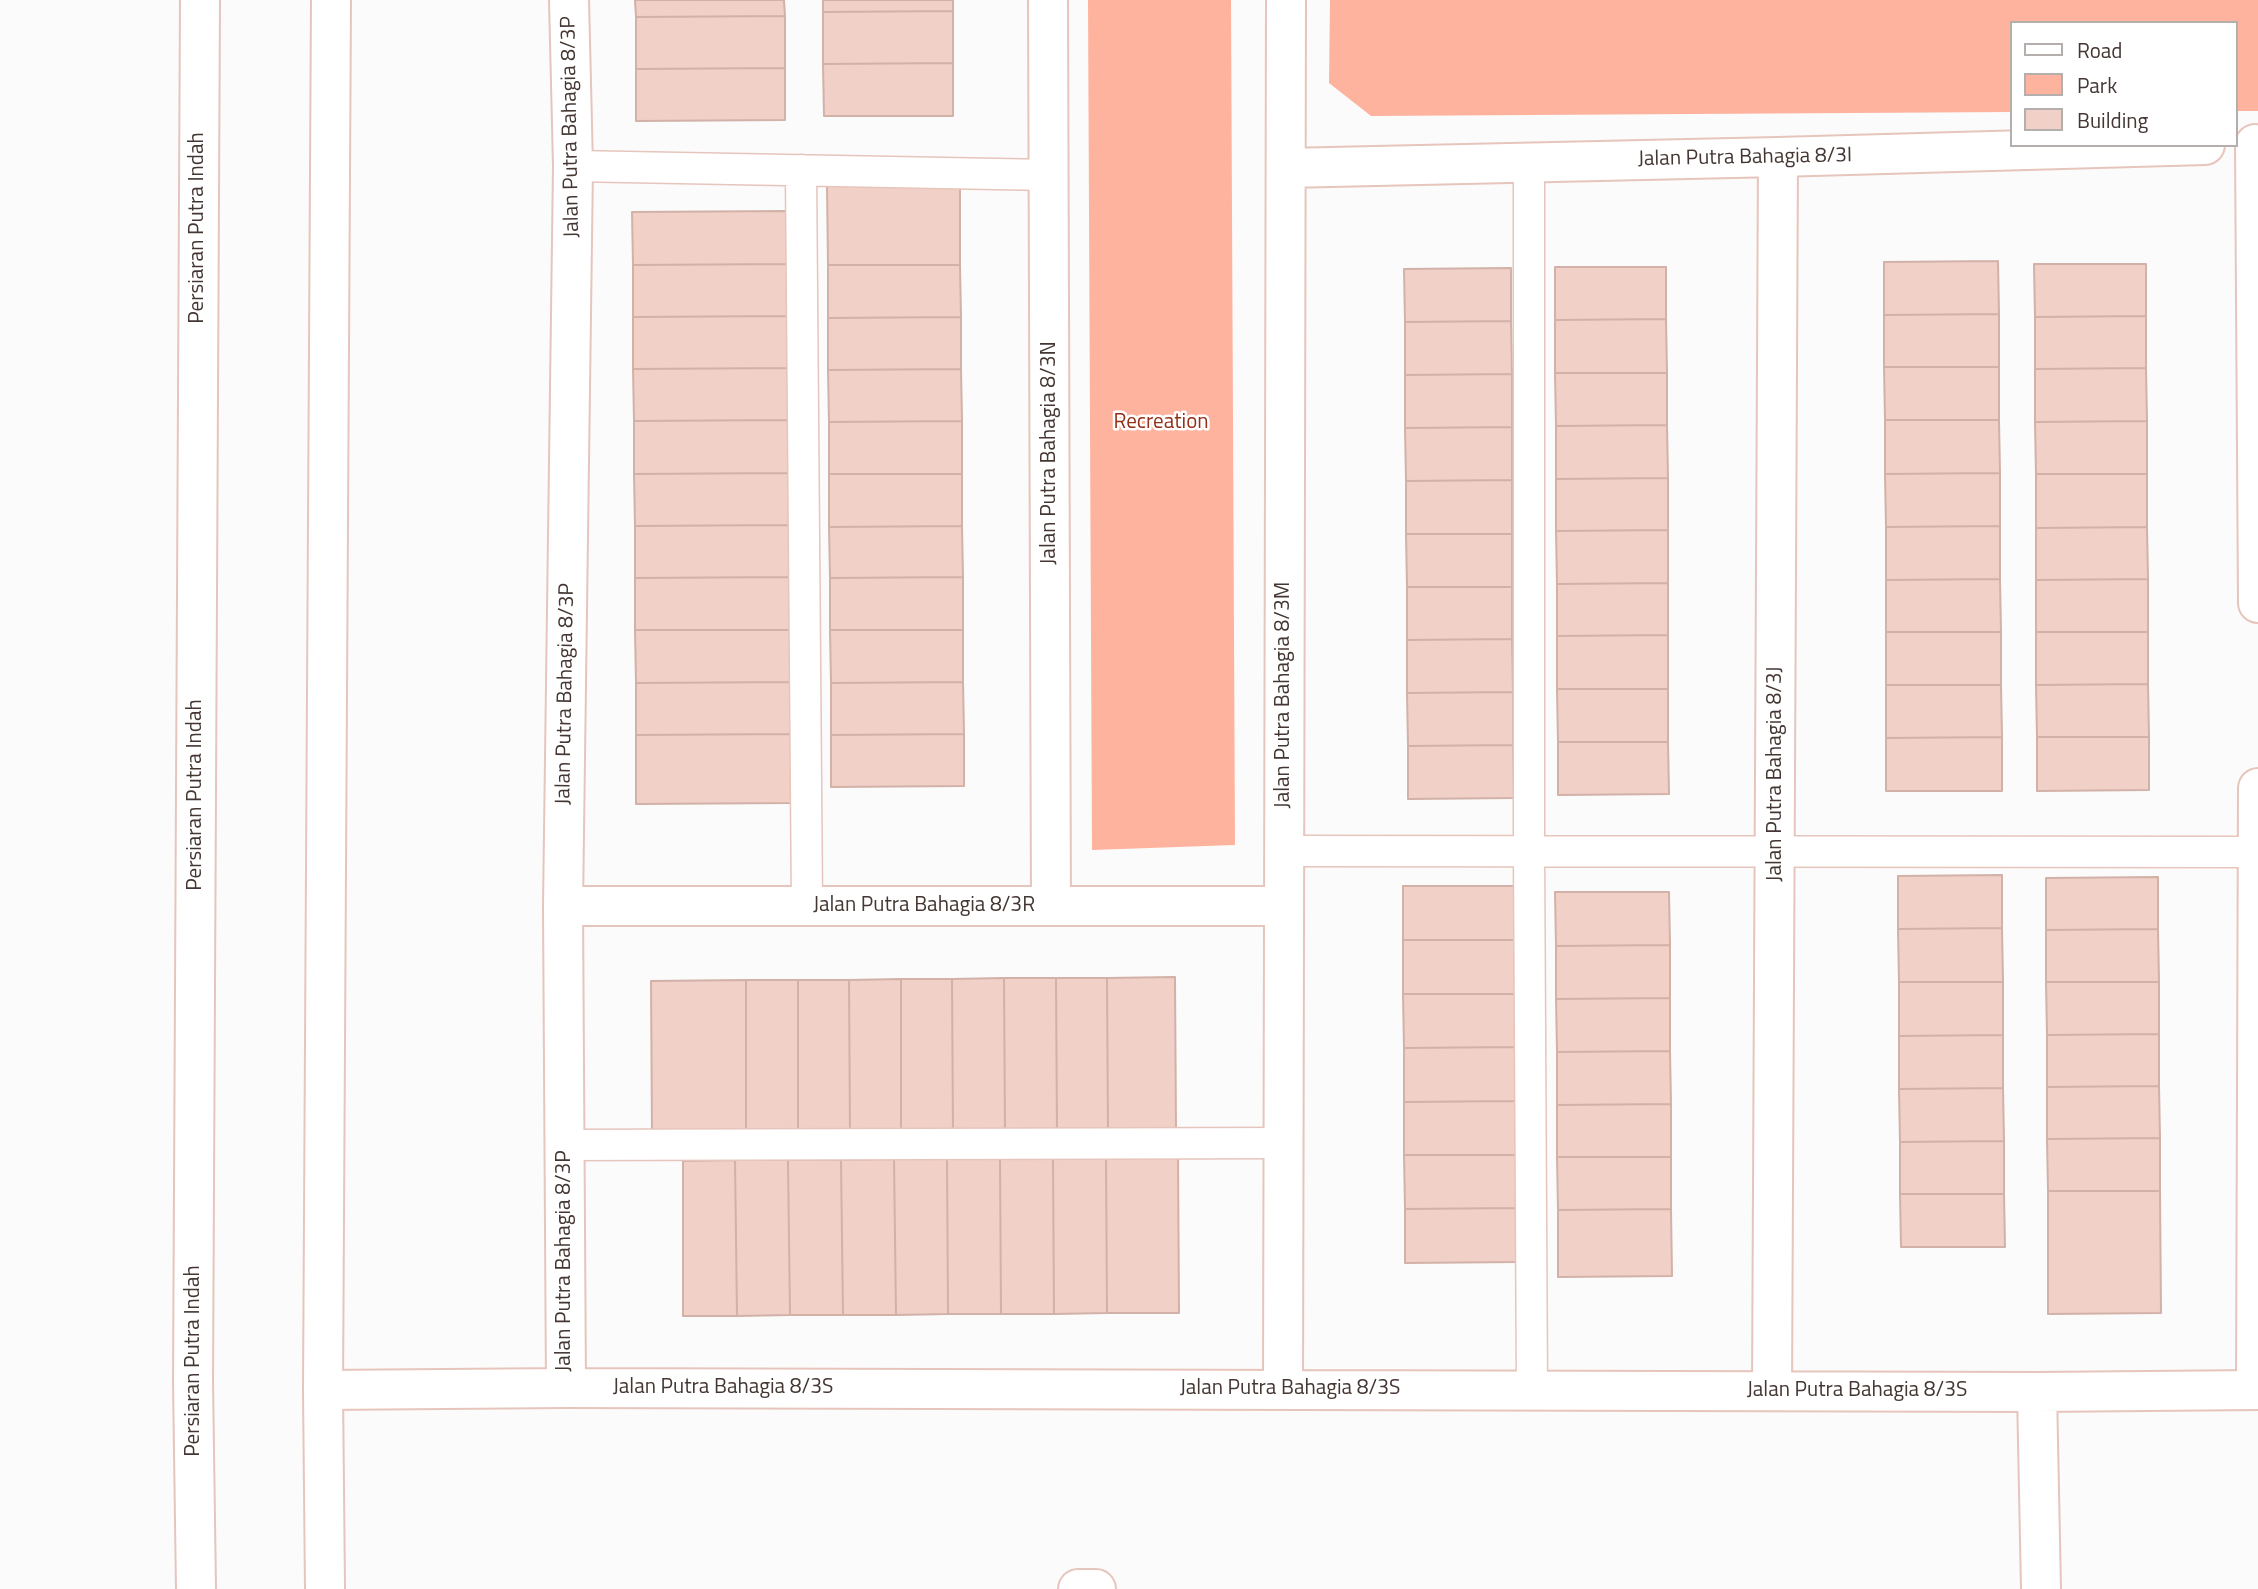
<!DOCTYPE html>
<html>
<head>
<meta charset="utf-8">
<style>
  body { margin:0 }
  #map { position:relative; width:2258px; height:1589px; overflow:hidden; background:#fbfbfb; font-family:"Titillium Web",sans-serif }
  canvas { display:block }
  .legend { position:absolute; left:2010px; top:21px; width:228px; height:126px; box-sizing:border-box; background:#fff; border:2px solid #b4afad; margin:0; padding:9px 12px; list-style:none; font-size:21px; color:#443733 }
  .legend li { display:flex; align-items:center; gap:14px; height:35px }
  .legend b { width:35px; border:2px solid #b4afad }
</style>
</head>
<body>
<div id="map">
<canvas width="2258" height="1589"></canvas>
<ul class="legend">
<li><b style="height:9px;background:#fff"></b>Road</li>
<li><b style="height:19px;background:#feb39f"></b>Park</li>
<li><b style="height:19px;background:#f1d0c7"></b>Building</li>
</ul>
</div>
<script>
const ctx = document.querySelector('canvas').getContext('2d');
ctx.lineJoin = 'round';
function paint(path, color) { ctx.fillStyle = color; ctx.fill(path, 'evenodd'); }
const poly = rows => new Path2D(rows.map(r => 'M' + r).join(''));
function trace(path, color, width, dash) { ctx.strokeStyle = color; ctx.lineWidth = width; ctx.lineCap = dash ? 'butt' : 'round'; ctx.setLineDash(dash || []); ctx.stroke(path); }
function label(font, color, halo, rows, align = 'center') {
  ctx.font = font + ' "Titillium Web",sans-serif'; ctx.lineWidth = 5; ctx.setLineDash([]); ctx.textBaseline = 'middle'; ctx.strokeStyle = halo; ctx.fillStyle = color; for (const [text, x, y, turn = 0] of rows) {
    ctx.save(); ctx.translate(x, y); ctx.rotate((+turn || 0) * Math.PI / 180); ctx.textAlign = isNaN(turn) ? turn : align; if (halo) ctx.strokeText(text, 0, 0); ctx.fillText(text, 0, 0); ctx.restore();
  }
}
paint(poly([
  [1088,0,1231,0,1235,845,1092,850],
  [1330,0,2258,0,2258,111,2235,111,2235,23,2011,23,2011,112,1371,116,1329,83]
]), '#feb39f');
const building = poly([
  [635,0,784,0,785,16,636,17,635,0],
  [823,0,953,0,953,11,823,12,823,0],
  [953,11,953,63,823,64,823,12,953,11],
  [785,16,785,68,636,69,636,17,785,16],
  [953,63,953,116,824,116,823,64,953,63],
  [785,68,785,120,636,121,636,69,785,68],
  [960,185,960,265,828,265,827,186,960,185],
  [788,211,788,264,633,265,632,212,788,211],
  [1998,261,1999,314,1884,315,1884,262,1998,261],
  [788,264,788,316,633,317,633,265,788,264],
  [2034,264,2146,264,2146,316,2035,317,2034,264],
  [828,265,960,265,961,317,828,318,828,265],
  [1555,267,1666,267,1666,319,1555,320,1555,267],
  [1511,268,1511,321,1405,322,1404,269,1511,268],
  [1999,314,1999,367,1884,367,1884,315,1999,314],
  [788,316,789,368,633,369,633,317,788,316],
  [2146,316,2146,368,2035,369,2035,317,2146,316],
  [961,317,961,369,828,370,828,318,961,317],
  [1666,319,1667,373,1555,373,1555,320,1666,319],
  [1511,321,1512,374,1405,375,1405,322,1511,321],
  [1884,367,1999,367,1999,420,1885,420,1884,367],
  [789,368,789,420,634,421,633,369,789,368],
  [2146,368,2147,421,2035,422,2035,369,2146,368],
  [961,369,962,421,829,422,828,370,961,369],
  [1555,373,1667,373,1667,425,1556,426,1555,373],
  [1512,374,1512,427,1405,428,1405,375,1512,374],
  [789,420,789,473,634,474,634,421,789,420],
  [1885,420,1999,420,2000,473,1885,474,1885,420],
  [962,421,962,474,829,474,829,422,962,421],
  [2147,421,2147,474,2036,474,2035,422,2147,421],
  [1667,425,1668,478,1556,479,1556,426,1667,425],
  [1512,427,1512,480,1406,481,1405,428,1512,427],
  [789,473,790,525,635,526,634,474,789,473],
  [2000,473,2000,526,1886,527,1885,474,2000,473],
  [829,474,962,474,962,526,829,527,829,474],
  [2036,474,2147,474,2147,527,2036,528,2036,474],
  [1668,478,1668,530,1556,531,1556,479,1668,478],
  [1512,480,1512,534,1406,534,1406,481,1512,480],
  [790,525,790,577,635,578,635,526,790,525],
  [962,526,963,577,830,578,829,527,962,526],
  [2000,526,2000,579,1886,580,1886,527,2000,526],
  [2147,527,2148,579,2036,580,2036,528,2147,527],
  [1668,530,1668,583,1557,584,1556,531,1668,530],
  [1406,534,1512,534,1512,587,1407,587,1406,534],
  [790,577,790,630,635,630,635,578,790,577],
  [963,577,963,630,830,630,830,578,963,577],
  [2000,579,2001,632,1886,632,1886,580,2000,579],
  [2148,579,2148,632,2036,632,2036,580,2148,579],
  [1668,583,1668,635,1557,636,1557,584,1668,583],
  [1407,587,1512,587,1512,639,1407,640,1407,587],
  [635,630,790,630,791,682,636,683,635,630],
  [830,630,963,630,963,682,831,683,830,630],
  [1886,632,2001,632,2001,685,1886,685,1886,632],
  [2036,632,2148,632,2148,684,2036,685,2036,632],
  [1668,635,1668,689,1557,689,1557,636,1668,635],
  [1512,639,1513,692,1407,693,1407,640,1512,639],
  [791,682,791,734,636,735,636,683,791,682],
  [963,682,964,734,831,735,831,683,963,682],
  [2148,684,2149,737,2037,737,2036,685,2148,684],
  [1886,685,2001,685,2002,737,1886,738,1886,685],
  [1557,689,1668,689,1668,742,1558,742,1557,689],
  [1513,692,1513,745,1408,746,1407,693,1513,692],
  [791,734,792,803,636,804,636,735,791,734],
  [964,734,964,786,831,787,831,735,964,734],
  [2002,737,2002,791,1886,791,1886,738,2002,737],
  [2037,737,2149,737,2149,790,2037,791,2037,737],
  [1558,742,1668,742,1669,794,1558,795,1558,742],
  [1513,745,1514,798,1408,799,1408,746,1513,745],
  [2002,875,2002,928,1898,929,1898,876,2002,875],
  [2158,877,2158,929,2046,930,2046,878,2158,877],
  [1403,886,1514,886,1514,940,1403,940,1403,886],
  [1555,892,1669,892,1670,945,1556,946,1555,892],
  [2002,928,2003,982,1899,982,1898,929,2002,928],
  [2158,929,2159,982,2046,982,2046,930,2158,929],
  [1403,940,1514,940,1515,994,1403,994,1403,940],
  [1670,945,1670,998,1556,999,1556,946,1670,945],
  [1175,977,1176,1132,1108,1133,1107,978,1175,977],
  [1004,978,1005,1134,953,1134,952,979,1004,978],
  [1004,978,1056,978,1057,1133,1005,1134,1004,978],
  [1056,978,1107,978,1108,1133,1057,1133,1056,978],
  [901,979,901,1134,850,1134,849,980,901,979],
  [901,979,952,979,953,1134,901,1134,901,979],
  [746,980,746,1135,652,1136,651,981,746,980],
  [746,980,798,980,798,1135,746,1135,746,980],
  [798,980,849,980,850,1134,798,1135,798,980],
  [1899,982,2003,982,2003,1035,1899,1036,1899,982],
  [2046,982,2159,982,2159,1034,2047,1035,2046,982],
  [1403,994,1515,994,1515,1047,1404,1048,1403,994],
  [1670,998,1670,1051,1557,1052,1556,999,1670,998],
  [2159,1034,2159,1086,2047,1087,2047,1035,2159,1034],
  [2003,1035,2003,1088,1899,1089,1899,1036,2003,1035],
  [1515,1047,1516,1101,1404,1102,1404,1048,1515,1047],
  [1670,1051,1671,1104,1557,1105,1557,1052,1670,1051],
  [2159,1086,2160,1138,2047,1139,2047,1087,2159,1086],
  [2003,1088,2004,1141,1900,1142,1899,1089,2003,1088],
  [1516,1101,1516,1155,1404,1155,1404,1102,1516,1101],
  [1671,1104,1671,1157,1557,1157,1557,1105,1671,1104],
  [2160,1138,2160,1191,2048,1191,2047,1139,2160,1138],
  [2004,1141,2004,1194,1900,1194,1900,1142,2004,1141],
  [1404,1155,1516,1155,1516,1208,1405,1209,1404,1155],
  [1178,1157,1179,1313,1107,1313,1106,1158,1178,1157],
  [1557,1157,1671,1157,1671,1209,1558,1210,1557,1157],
  [1000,1158,1053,1158,1054,1314,1001,1314,1000,1158],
  [1000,1158,1001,1314,948,1314,947,1159,1000,1158],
  [1053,1158,1106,1158,1107,1313,1054,1314,1053,1158],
  [894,1159,947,1159,948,1314,896,1315,894,1159],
  [894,1159,896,1315,843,1315,841,1160,894,1159],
  [735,1160,737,1316,683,1316,683,1161,735,1160],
  [735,1160,788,1160,790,1315,737,1316,735,1160],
  [788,1160,841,1160,843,1315,790,1315,788,1160],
  [2048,1191,2160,1191,2161,1313,2048,1314,2048,1191],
  [1900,1194,2004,1194,2005,1247,1901,1247,1900,1194],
  [1516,1208,1517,1262,1405,1263,1405,1209,1516,1208],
  [1671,1209,1672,1276,1558,1277,1558,1210,1671,1209]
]);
paint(building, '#f1d0c7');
trace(building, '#d1b1a8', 2);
const service = poly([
  [1529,163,1529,851,1532,1390],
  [573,166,1049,175],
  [801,170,807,906],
  [1284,851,2256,852],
  [564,1145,1284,1143]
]);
const minor = poly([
  [1048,0,1051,906],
  [2255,144,2258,603],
  [1286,168,1778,157,2205,145],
  [563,906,1284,906],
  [566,1388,563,906,573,166,569,0],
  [1283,1389,1286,0],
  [323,1390,566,1388,2037,1392,2258,1390],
  [2256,1390,2258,788],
  [1772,1391,1778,157],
  [2037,1392,2041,1589],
  [1078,1589,1096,1589]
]);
const primary = poly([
  [196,1589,193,1382,200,0],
  [325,1589,323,1390,331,0]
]);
trace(service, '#e6c5bc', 33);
trace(minor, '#e6c5bc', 42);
trace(primary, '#e6c5bc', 42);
trace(service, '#fff', 30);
trace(minor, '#fff', 38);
trace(primary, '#fff', 38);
label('21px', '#443733', '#fff', [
  ["Jalan Putra Bahagia 8/3P",571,127,-91],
  ["Jalan Putra Bahagia 8/3I",1745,158,-1],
  ["Persiaran Putra Indah",198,228,-90],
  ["Jalan Putra Bahagia 8/3N",1050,453,-90],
  ["Jalan Putra Bahagia 8/3P",566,694,-89],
  ["Jalan Putra Bahagia 8/3M",1284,695,-90],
  ["Jalan Putra Bahagia 8/3J",1776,774,-90],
  ["Persiaran Putra Indah",196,795,-90],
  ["Jalan Putra Bahagia 8/3R",924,906],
  ["Jalan Putra Bahagia 8/3P",565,1261,-90],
  ["Persiaran Putra Indah",194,1361,-90],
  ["Jalan Putra Bahagia 8/3S",723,1388],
  ["Jalan Putra Bahagia 8/3S",1290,1389],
  ["Jalan Putra Bahagia 8/3S",1857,1391]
]);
label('21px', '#912f17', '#fff', [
  ["Recreation",1161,423]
]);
</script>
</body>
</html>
